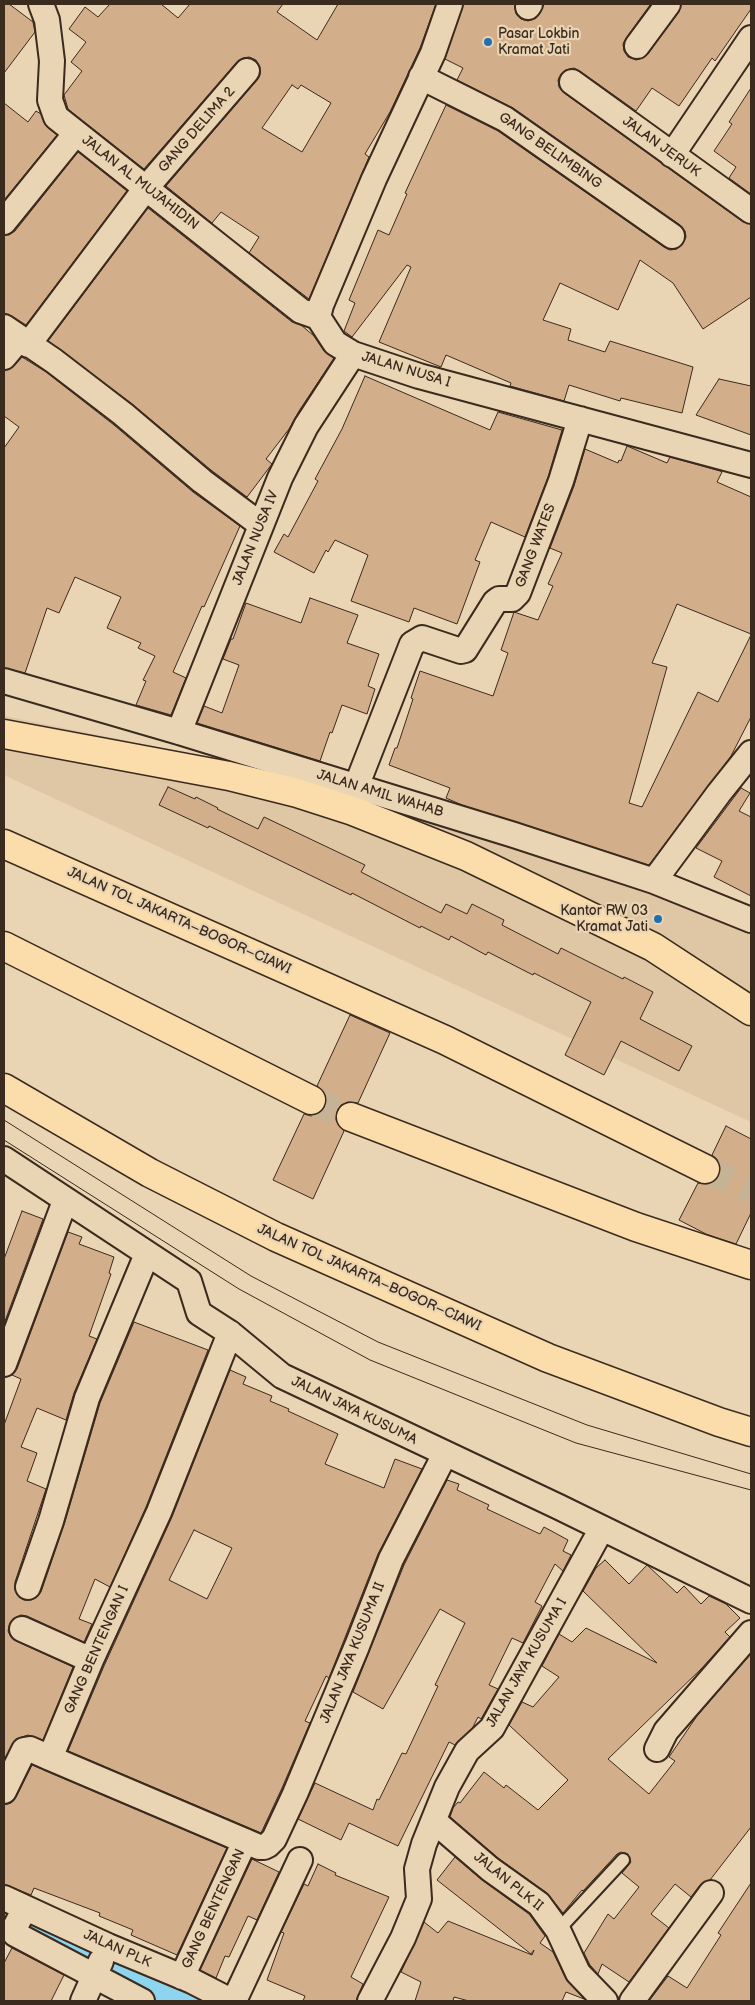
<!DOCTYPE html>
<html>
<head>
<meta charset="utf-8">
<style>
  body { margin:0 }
  #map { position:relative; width:755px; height:2005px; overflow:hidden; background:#e9d4b3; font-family:"Balsamiq Sans",sans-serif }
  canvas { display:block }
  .frame { position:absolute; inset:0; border:5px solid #3b2a1e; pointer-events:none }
</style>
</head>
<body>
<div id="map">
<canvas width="755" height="2005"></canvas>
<div class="frame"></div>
</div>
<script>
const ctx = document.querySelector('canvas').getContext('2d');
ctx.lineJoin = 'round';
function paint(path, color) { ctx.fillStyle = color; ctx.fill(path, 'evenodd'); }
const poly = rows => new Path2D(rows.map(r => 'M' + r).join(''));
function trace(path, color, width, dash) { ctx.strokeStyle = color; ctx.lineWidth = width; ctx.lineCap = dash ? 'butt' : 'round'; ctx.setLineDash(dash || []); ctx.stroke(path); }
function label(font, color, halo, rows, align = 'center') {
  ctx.font = font + ' "Balsamiq Sans",sans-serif'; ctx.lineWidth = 4.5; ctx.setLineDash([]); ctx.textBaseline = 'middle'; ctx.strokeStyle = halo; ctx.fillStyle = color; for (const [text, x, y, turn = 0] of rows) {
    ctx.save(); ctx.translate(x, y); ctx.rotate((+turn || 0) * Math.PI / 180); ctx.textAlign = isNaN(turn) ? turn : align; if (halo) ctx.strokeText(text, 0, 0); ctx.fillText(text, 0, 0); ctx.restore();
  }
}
paint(poly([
  [4,716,197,755,439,825,751,925,751,1122,4,775]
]), '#dfc6a4');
trace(poly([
  [4,1918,178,2001]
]), '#8dd5ee', 44);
const building = poly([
  [4,4,9,4,33,22,35,32,4,73,4,4],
  [110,4,161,4,178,18,190,4,283,4,277,12,317,40,338,4,436,4,420,48,390,112,365,154,369,157,309,299,249,253,259,237,221,212,212,223,166,186,257,80,260,74,260,67,256,60,249,57,243,58,237,62,144,169,68,109,64,95,82,71,71,62,86,42,69,29,85,7,98,17,110,4],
  [292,85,298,89,301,85,331,103,302,152,262,128,292,85],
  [463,4,515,4,516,14,521,19,528,21,534,19,539,15,544,4,648,4,650,5,626,38,623,44,624,51,628,57,636,60,643,58,648,54,679,12,681,4,751,4,751,9,715,61,712,58,679,106,652,88,636,111,580,71,574,68,566,70,561,74,558,80,559,87,564,93,743,222,751,224,751,297,703,329,673,283,640,260,618,310,560,283,543,320,571,329,568,340,605,352,610,341,693,367,682,413,621,398,620,401,569,385,564,401,510,386,511,383,446,355,441,367,379,342,411,267,407,265,352,337,344,331,355,303,349,300,378,230,389,235,407,194,405,193,446,105,498,131,664,247,670,250,677,249,683,243,686,237,685,231,680,225,513,108,457,80,463,68,445,59,463,4],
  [751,88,751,194,729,178,736,167,714,151,732,124,729,122,751,88],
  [4,103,28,122,36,111,41,114,47,127,57,135,4,200,4,103],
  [78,152,127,191,26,325,12,316,4,313,4,235,9,235,15,231,78,152],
  [148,208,292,322,301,325,314,336,324,351,334,358,299,411,289,429,266,459,272,464,247,497,211,470,131,403,48,341,148,208],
  [22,357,46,372,114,425,193,492,240,526,204,607,202,606,173,672,186,678,171,715,136,705,146,681,143,680,155,656,138,648,141,643,107,628,121,597,75,577,59,613,47,608,25,673,4,668,4,448,19,427,4,416,4,370,14,366,22,357],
  [365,376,490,430,498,412,562,430,548,477,525,537,491,522,475,560,480,562,457,624,414,608,409,622,351,601,368,555,335,540,328,552,326,550,314,573,274,552,284,534,288,537,318,481,315,479,342,429,365,376],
  [719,379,751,386,751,435,696,415,719,379],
  [627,446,667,463,670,457,720,471,722,472,717,482,751,497,751,634,677,604,652,663,667,667,629,803,642,807,698,692,718,702,751,635,751,717,731,756,649,865,462,805,446,798,450,788,389,765,395,748,397,748,413,699,411,698,420,671,493,696,508,653,501,650,514,612,538,620,553,586,548,584,562,553,550,548,574,486,585,449,618,463,619,460,621,461,627,446],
  [310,598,358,615,347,643,379,654,368,686,375,689,367,714,342,705,332,733,330,732,320,761,197,723,204,706,222,713,239,665,223,659,231,639,233,639,246,603,301,623,310,598],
  [168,787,195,799,196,797,218,808,217,809,258,829,264,817,365,865,361,872,441,913,446,904,467,914,472,904,504,920,502,925,558,954,561,948,623,979,624,977,653,992,640,1019,692,1046,679,1071,621,1041,604,1075,565,1055,591,1002,534,973,533,975,488,952,486,955,451,936,449,940,421,926,420,928,352,893,351,895,209,826,208,828,159,805,168,787],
  [741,788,750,793,739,811,751,817,751,896,714,877,722,861,696,848,741,788],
  [350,1015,390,1033,358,1103,348,1102,341,1105,337,1111,336,1120,339,1126,344,1131,313,1199,273,1180,304,1114,311,1116,319,1113,325,1107,327,1100,324,1092,317,1086,350,1015],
  [726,1126,751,1139,751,1213,736,1244,706,1234,679,1220,698,1183,706,1184,713,1182,719,1176,720,1168,718,1160,712,1155,726,1126],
  [22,1211,43,1219,5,1321,4,1321,4,1259,22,1211],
  [68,1232,82,1237,79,1244,114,1257,109,1273,111,1274,89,1336,97,1339,74,1393,66,1420,37,1408,21,1447,37,1453,27,1481,46,1489,15,1582,15,1590,18,1596,24,1600,31,1600,37,1597,41,1592,64,1525,100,1403,134,1322,208,1350,146,1507,110,1587,95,1579,79,1619,92,1624,84,1642,27,1616,21,1615,14,1618,10,1623,8,1631,11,1637,16,1641,73,1667,43,1740,28,1735,16,1739,4,1760,4,1425,21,1379,12,1375,17,1369,68,1232],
  [230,1370,246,1377,243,1384,272,1396,270,1401,289,1409,288,1411,338,1434,325,1464,384,1488,395,1459,422,1469,378,1554,329,1678,326,1676,305,1721,310,1723,282,1788,261,1833,68,1751,104,1666,172,1517,230,1370],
  [194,1530,232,1548,207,1599,169,1580,194,1530],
  [447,1480,459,1484,457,1490,489,1505,487,1509,540,1534,544,1527,568,1540,563,1551,571,1555,563,1571,555,1564,535,1602,542,1606,523,1643,512,1638,489,1685,498,1689,481,1719,478,1717,473,1727,455,1745,449,1742,398,1846,349,1823,341,1840,298,1819,315,1783,373,1810,377,1799,379,1800,402,1753,406,1754,438,1686,435,1685,465,1623,440,1609,383,1709,353,1692,404,1565,447,1480],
  [605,1560,629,1584,647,1565,677,1593,684,1586,701,1604,709,1596,726,1604,740,1618,725,1632,730,1637,701,1669,608,1759,649,1794,675,1761,669,1757,697,1716,751,1654,751,1827,710,1880,700,1885,691,1897,675,1884,651,1914,669,1928,629,1982,602,1964,598,1974,590,1965,584,1953,608,1914,614,1919,639,1887,622,1873,631,1862,628,1854,621,1852,617,1854,583,1891,582,1890,563,1913,547,1893,498,1858,450,1817,453,1808,458,1802,460,1803,484,1772,504,1788,506,1785,538,1810,568,1780,509,1725,522,1702,533,1707,559,1677,542,1666,559,1634,572,1642,586,1628,657,1663,583,1591,596,1568,605,1560],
  [32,1765,227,1848,177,1955,131,1935,133,1930,99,1916,100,1913,34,1888,31,1895,4,1884,4,1805,11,1803,16,1797,32,1765],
  [455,1857,482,1880,529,1914,545,1936,540,1943,553,1952,566,1979,584,1999,566,1992,562,2001,469,2001,454,1997,453,2001,415,2001,421,1982,401,1972,424,1922,438,1933,448,1921,532,1955,534,1950,531,1954,437,1880,455,1857],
  [252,1859,279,1872,257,1920,248,1916,229,1957,225,1956,216,1978,200,1970,252,1859],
  [318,1864,336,1873,335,1875,389,1897,351,1977,363,1984,356,2001,303,2001,305,1996,267,1980,284,1933,281,1932,304,1884,308,1886,318,1864],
  [751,1883,751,2001,649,2001,668,1976,687,1988,721,1935,718,1933,751,1883],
  [12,1948,64,1975,51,2001,4,2001,4,1963,12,1948]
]);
paint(building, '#d3ae8a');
trace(building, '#3b2a1e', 1);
trace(poly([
  [311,1100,351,1117],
  [705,1169,751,1190]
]), '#c6b295', 28, [28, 14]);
const service = poly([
  [558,1930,623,1860]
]);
const minor = poly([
  [41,4,47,20,52,61,50,100,56,117,301,311,318,317],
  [450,4,433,53,374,179,321,305,318,317,335,343,353,354,419,376,751,465],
  [528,7,530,4],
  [637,46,668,4],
  [421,77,505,119,672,236],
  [572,82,751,211],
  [672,155,751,38],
  [4,222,76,133],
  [4,327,54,361,123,414,202,481,261,525],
  [28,345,146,188,247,71],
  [4,357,19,339],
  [4,681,179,732,514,835,654,881,751,920],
  [179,732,280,478,306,426,353,354],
  [356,787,412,644,422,638,461,651,465,650,495,602,499,599,512,599,518,593,561,481,580,419],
  [654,881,719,793,751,753],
  [4,1159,189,1281,199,1313,230,1333,282,1376,559,1507,751,1601],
  [230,1333,159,1512,91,1660,50,1758,259,1847,264,1847,268,1845,274,1839,295,1794,357,1646,391,1559,445,1454],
  [4,1364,65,1201],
  [28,1587,51,1521,87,1398,147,1254],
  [22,1629,91,1660],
  [657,1749,666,1731,751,1633],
  [4,1791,24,1750,30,1749,50,1758],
  [434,1821,490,1869,539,1904,558,1930,578,1973,605,2001],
  [4,1898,108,1946,192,1981,231,2001],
  [25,1908,14,1929,15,1934,142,2001],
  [182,1977,245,1841],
  [83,2001,101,1961],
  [234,2001,300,1860],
  [370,2001,403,1938,419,1899,417,1869,424,1844,447,1787,467,1751,492,1728,602,1528],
  [632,2001,711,1893]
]);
const motorway = poly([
  [4,734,229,776,297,793,353,811,466,856,653,947,751,1011],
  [4,844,445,1040,705,1169],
  [4,946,311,1100],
  [4,1088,150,1173,276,1237,548,1358,719,1422,751,1432],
  [351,1117,636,1227,751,1265]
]);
trace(service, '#3b2a1e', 16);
trace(minor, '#3b2a1e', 28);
trace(motorway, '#3b2a1e', 31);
trace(service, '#e9d4b3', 12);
trace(minor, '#e9d4b3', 24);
trace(motorway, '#faddab', 28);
trace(poly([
  [4,1120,251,1276,378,1342,587,1425,751,1474],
  [4,1140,239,1289,370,1360,576,1443,751,1490]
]), '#3b2a1e', 1);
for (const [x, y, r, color] of [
  [488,42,5,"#1f6fb2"],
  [658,919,5,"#1f6fb2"]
]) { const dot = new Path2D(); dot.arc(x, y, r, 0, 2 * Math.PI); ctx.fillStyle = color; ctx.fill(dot); trace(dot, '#e9d4b3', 2); }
label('14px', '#3b2a1e', '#e9d4b3', [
  ["Pasar Lokbin",498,34],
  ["Kramat Jati",498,50],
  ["Kantor RW 03",648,911,"right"],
  ["Kramat Jati",648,927,"right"]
], 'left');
label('14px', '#3b2a1e', '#e9d4b3', [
  ["GANG DELIMA 2",197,130,-49],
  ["JALAN JERUK",661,147,36],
  ["GANG BELIMBING",550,151,35],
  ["JALAN AL MUJAHIDIN",140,183,38],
  ["JALAN NUSA I",406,370,17],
  ["JALAN NUSA IV",256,538,-68],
  ["GANG WATES",536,546,-69],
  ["JALAN AMIL WAHAB",380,794,17],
  ["JALAN TOL JAKARTA–BOGOR–CIAWI",179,921,24],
  ["JALAN TOL JAKARTA–BOGOR–CIAWI",369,1278,24],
  ["JALAN JAYA KUSUMA",354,1411,26],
  ["GANG BENTENGAN I",97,1650,-66],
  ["JALAN JAYA KUSUMA II",353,1653,-68],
  ["JALAN JAYA KUSUMA I",527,1663,-60],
  ["JALAN PLK II",508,1882,39],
  ["GANG BENTENGAN",214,1909,-65],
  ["JALAN PLK",117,1949,24]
]);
</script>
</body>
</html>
